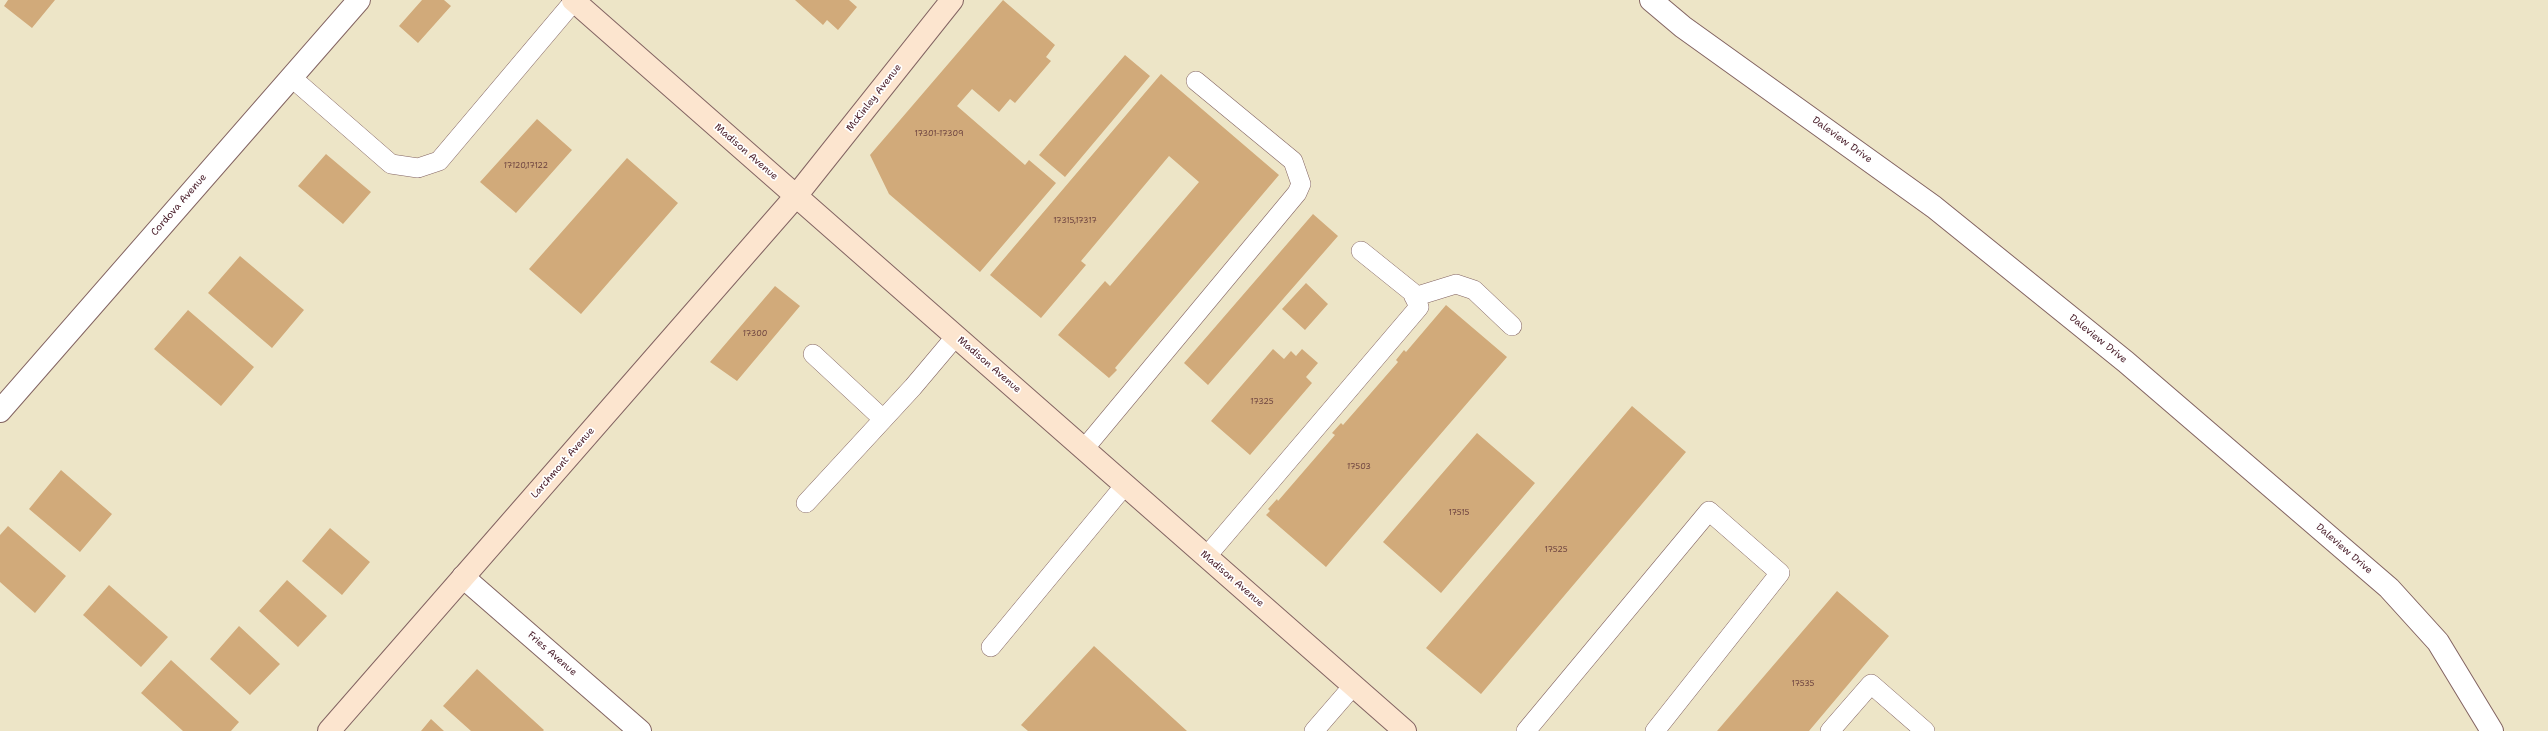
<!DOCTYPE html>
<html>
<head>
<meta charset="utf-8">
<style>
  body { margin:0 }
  canvas { display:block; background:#ede5c7 }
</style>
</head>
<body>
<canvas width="2548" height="731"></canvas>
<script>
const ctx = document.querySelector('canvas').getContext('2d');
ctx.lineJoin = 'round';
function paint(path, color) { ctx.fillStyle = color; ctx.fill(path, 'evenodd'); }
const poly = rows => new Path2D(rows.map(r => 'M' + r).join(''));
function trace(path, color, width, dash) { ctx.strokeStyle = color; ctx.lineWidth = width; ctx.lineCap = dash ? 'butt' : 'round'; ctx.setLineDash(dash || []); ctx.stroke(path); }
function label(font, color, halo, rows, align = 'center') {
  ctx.font = font + ' "Shantell Sans",sans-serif'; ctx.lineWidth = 3.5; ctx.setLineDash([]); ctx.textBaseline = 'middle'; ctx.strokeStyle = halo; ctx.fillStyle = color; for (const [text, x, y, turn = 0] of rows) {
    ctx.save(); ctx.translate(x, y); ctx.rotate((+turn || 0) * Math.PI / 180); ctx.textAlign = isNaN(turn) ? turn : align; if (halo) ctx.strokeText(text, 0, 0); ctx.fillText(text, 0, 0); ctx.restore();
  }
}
paint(poly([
  [8,0,55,0,32,28,4,6],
  [422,0,444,0,451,6,418,43,399,26],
  [795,0,849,0,857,7,838,30,827,20,823,25],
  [1003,0,1055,45,1046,57,1051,61,1015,103,1010,99,999,112,972,89,957,106,1025,165,1029,160,1056,183,980,272,889,194,870,155],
  [1125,55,1150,76,1065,177,1039,155],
  [1161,74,1279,175,1115,368,1117,370,1109,378,1058,335,1105,281,1110,286,1199,182,1169,156,1081,261,1086,265,1041,318,990,275],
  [537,119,572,150,516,213,480,182],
  [326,154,371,192,343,224,298,186],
  [627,158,678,203,581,314,529,269],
  [1313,214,1338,236,1208,385,1184,363],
  [240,256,304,310,272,348,208,293],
  [1306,283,1328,304,1305,330,1282,309],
  [775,286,800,306,737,381,710,362],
  [1446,305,1507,357,1326,567,1266,515,1270,511,1268,509,1277,499,1278,501,1335,435,1332,433,1341,423,1343,425,1398,362,1396,360,1404,350,1406,352],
  [188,310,254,367,221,406,154,349],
  [1273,349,1284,359,1291,351,1296,356,1302,349,1318,363,1306,377,1312,383,1250,455,1211,421],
  [1632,406,1686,452,1481,694,1426,648],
  [1477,433,1535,483,1441,593,1383,542],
  [61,470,112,514,80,552,29,509],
  [8,526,66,576,35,613,0,582,0,535],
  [330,528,370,562,342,595,302,561],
  [287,580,327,616,298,647,259,611],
  [109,585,168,637,141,667,83,615],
  [1837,591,1889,636,1809,731,1717,731],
  [239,626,280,664,250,695,210,659],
  [1094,646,1187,731,1028,731,1021,725],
  [171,660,239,722,231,731,183,731,141,693],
  [477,669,544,730,543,731,471,731,443,706],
  [431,719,444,731,421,731]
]), '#d1aa7a');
const lane = poly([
  [291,77,391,164,418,168,439,161,574,1],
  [1414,297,1456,284,1474,290,1512,326],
  [813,354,883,419],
  [1084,449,1297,193,1301,184,1293,161,1196,81],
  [806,503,913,387,956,336],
  [1206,557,1419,307,1412,292,1361,251],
  [991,647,1125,485],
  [1314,731,1353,686],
  [1526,731,1709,511,1780,573,1655,731],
  [1830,731,1871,684,1925,731]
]);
const street = poly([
  [1651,0,1683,27,1934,207,2126,362,2389,588,2438,642,2492,731],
  [0,411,359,0],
  [463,577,640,731]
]);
const secondary = poly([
  [573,0,1405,731],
  [329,731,796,196,952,0]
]);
trace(lane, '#836462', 20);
trace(street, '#836462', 24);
trace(secondary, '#836462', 24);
trace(lane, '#fff', 19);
trace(street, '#fff', 22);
trace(secondary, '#fce5cf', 22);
label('8px', '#6c423f', null, [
  ["17301-17309",939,134],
  ["17120,17122",526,166],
  ["17315,17317",1075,221],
  ["17300",755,334],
  ["17325",1262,402],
  ["17503",1359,467],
  ["17515",1459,513],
  ["17525",1556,550],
  ["17535",1803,684]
]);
label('10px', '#4a1f2b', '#fff', [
  ["McKinley Avenue",874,98,-52],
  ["Daleview Drive",1842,140,36],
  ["Madison Avenue",746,152,41],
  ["Cordova Avenue",179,205,-49],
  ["Daleview Drive",2098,339,39],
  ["Madison Avenue",989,365,41],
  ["Larchmont Avenue",563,463,-49],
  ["Daleview Drive",2344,549,41],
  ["Madison Avenue",1232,579,41],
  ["Fries Avenue",552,654,41]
]);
</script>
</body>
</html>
